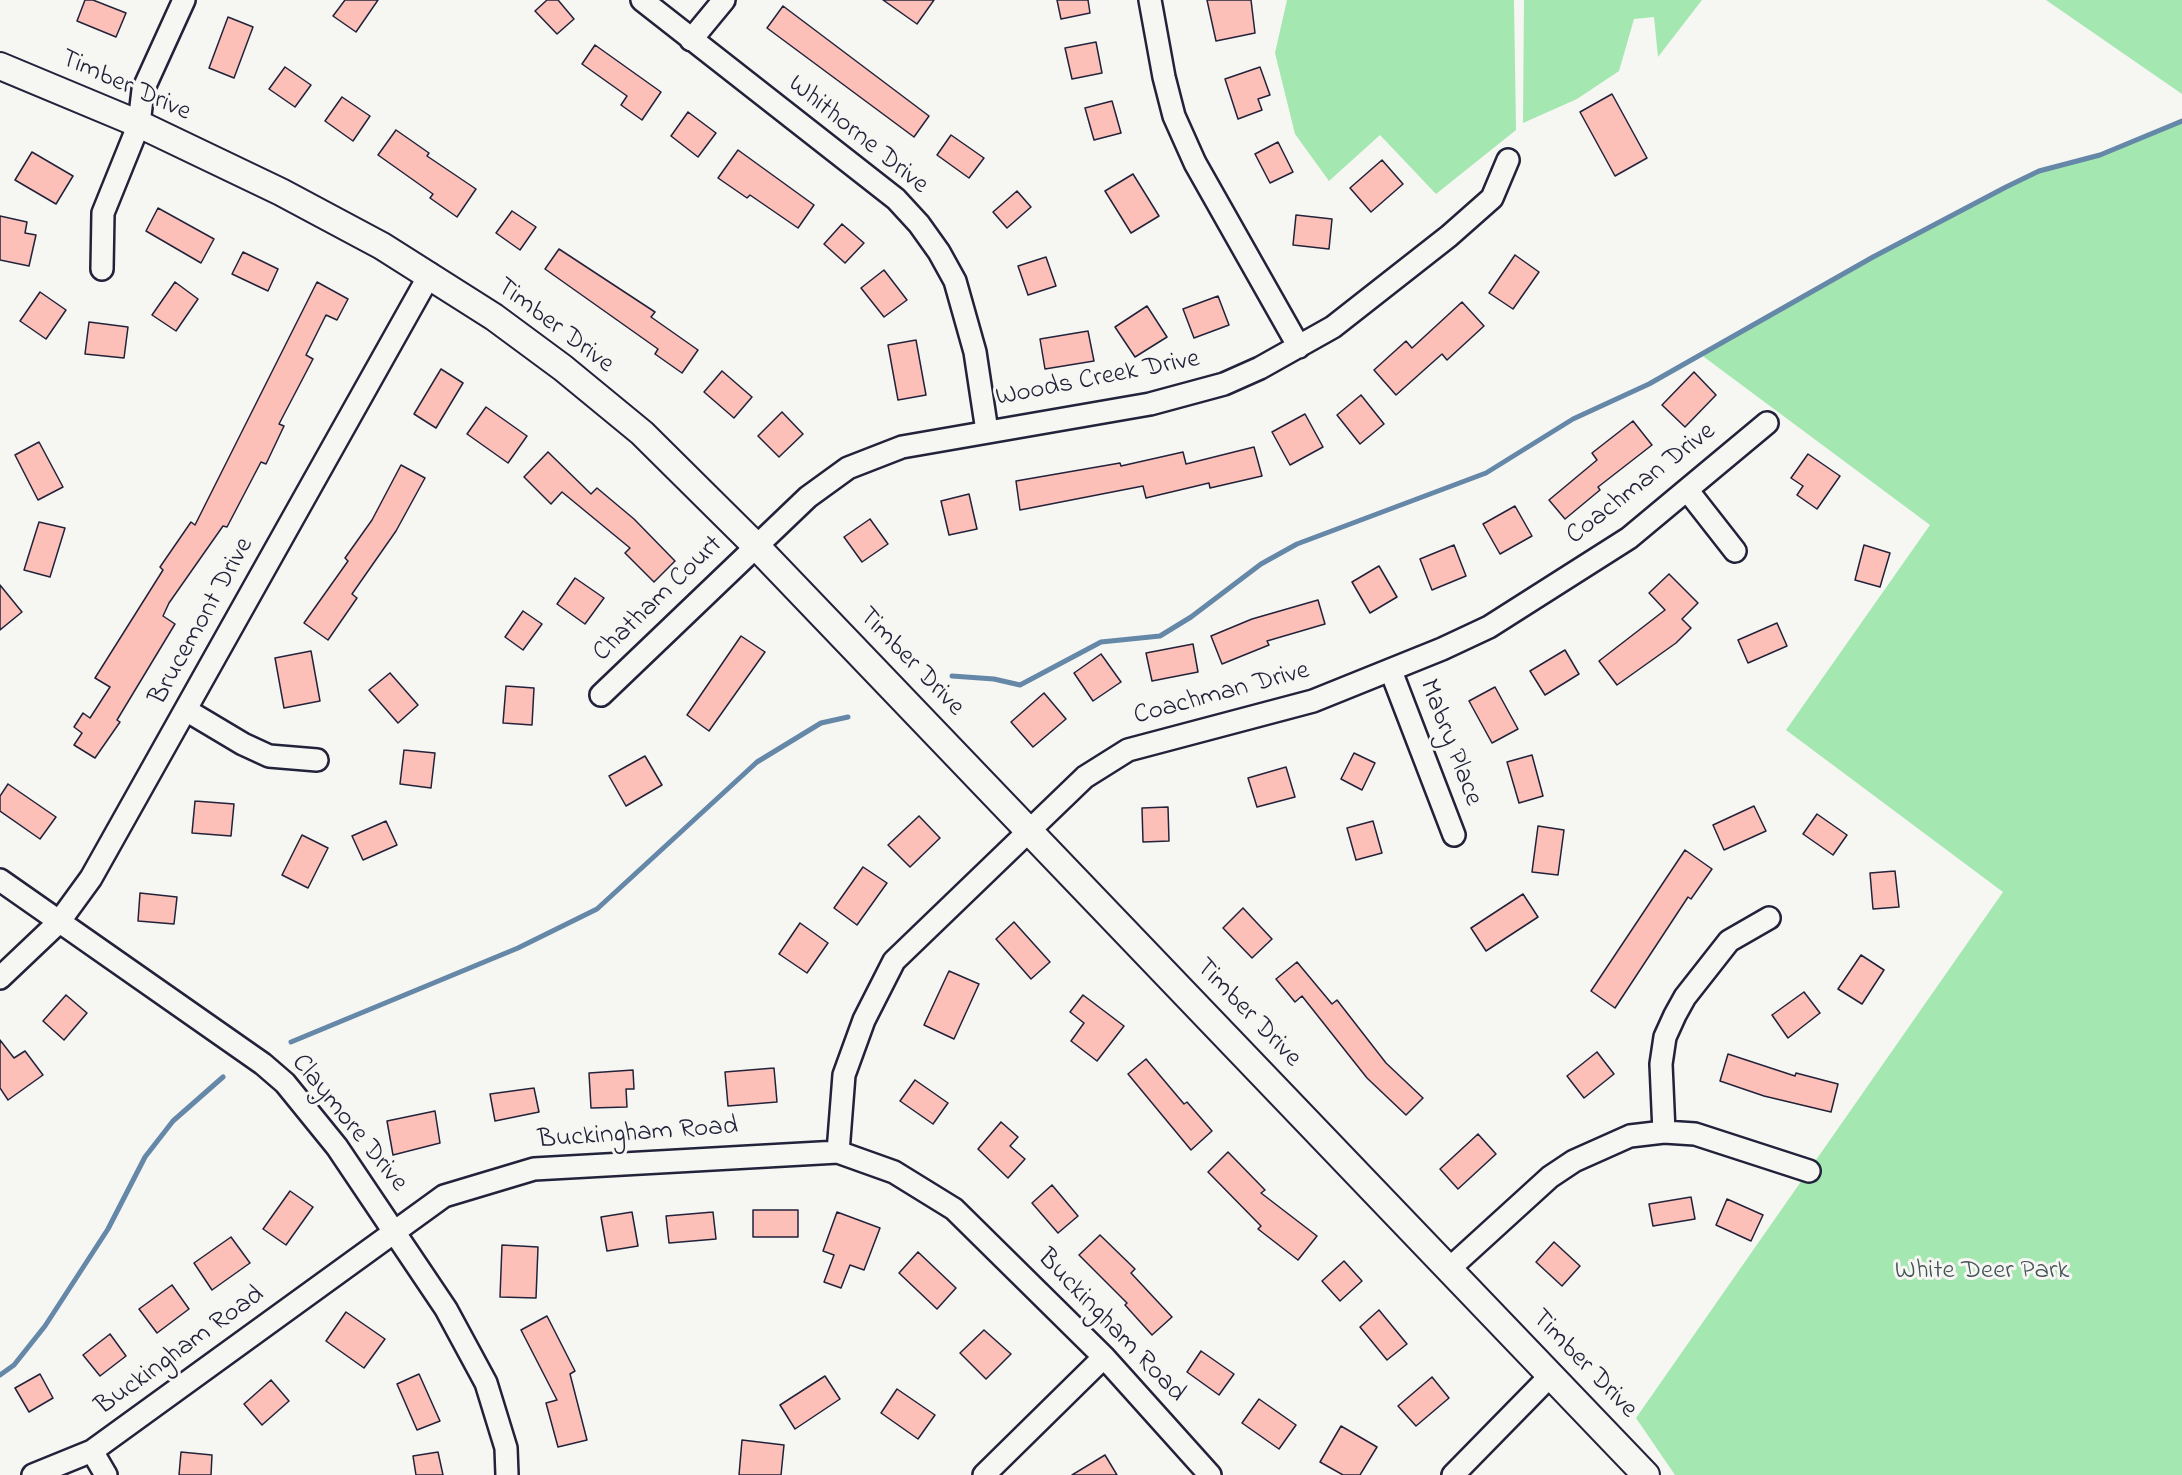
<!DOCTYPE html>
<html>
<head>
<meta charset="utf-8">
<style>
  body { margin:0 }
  canvas { display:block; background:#f6f6f2 }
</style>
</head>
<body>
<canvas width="2182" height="1475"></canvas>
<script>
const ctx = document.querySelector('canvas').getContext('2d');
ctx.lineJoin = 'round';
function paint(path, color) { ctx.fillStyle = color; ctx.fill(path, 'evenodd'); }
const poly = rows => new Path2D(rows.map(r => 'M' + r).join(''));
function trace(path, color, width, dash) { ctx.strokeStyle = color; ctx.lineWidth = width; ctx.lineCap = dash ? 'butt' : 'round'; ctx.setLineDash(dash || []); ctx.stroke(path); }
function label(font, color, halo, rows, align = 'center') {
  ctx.font = font + ' "Indie Flower",sans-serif'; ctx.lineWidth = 6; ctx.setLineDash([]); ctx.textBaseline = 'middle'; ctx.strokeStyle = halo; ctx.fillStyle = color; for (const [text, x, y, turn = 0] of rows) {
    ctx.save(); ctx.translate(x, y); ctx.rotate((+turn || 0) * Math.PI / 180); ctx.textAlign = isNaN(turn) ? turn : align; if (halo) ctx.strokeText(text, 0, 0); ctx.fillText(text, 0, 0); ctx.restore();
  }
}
paint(poly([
  [1287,0,1514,0,1516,130,1436,194,1380,135,1329,181,1295,134,1275,53],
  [1524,0,1702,0,1658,57,1654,17,1634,19,1619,71,1577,99,1523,123],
  [2046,0,2182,0,2182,94],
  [2182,121,2182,1475,1675,1475,1636,1418,2003,892,1786,730,1930,525,1700,354,1873,257,2006,187,2039,171,2100,155]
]), '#a5e7b1');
trace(poly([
  [952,676,994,679,1020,685,1101,642,1160,636,1191,617,1261,564,1297,544,1486,473,1573,419,1649,384,1873,257,2006,187,2039,171,2100,155,2182,121],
  [291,1042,518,948,597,909,757,762,821,723,848,717],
  [0,1375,14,1365,45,1326,108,1229,145,1157,173,1121,223,1077]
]), '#6587a8', 5);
const building = poly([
  [85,0,93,0,126,13,116,37,77,21,85,0],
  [345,0,378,0,356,32,333,16,345,0],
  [547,0,558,0,574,19,557,34,535,11,547,0],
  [883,0,934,0,917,24,883,0],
  [1057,0,1088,0,1090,13,1061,19,1057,0],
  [1207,0,1251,0,1255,33,1216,41,1207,0],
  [783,6,929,116,914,137,767,28,783,6],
  [228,17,253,27,234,78,209,68,228,17],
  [1096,42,1102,73,1072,79,1065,48,1096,42],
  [595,45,661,92,642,120,621,105,627,96,582,64,595,45],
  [285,67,311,85,295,107,269,89,285,67],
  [1260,67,1270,95,1258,99,1262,110,1238,119,1225,79,1260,67],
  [1612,94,1647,158,1615,176,1580,112,1612,94],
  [342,97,370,116,353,141,325,121,342,97],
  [1112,101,1121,133,1094,140,1085,108,1112,101],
  [688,112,716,133,698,157,671,136,688,112],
  [396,130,429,153,427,156,476,189,457,217,430,198,433,194,378,155,396,130],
  [951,135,984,158,969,178,937,155,951,135],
  [1278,142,1293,172,1270,183,1255,154,1278,142],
  [738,150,814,205,798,228,750,195,747,198,718,178,738,150],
  [32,152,73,176,56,204,15,180,32,152],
  [1382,160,1403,184,1371,212,1350,188,1382,160],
  [1133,174,1159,216,1131,233,1105,191,1133,174],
  [1017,191,1031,207,1007,228,993,212,1017,191],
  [158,208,214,239,201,263,146,231,158,208],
  [512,211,536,227,520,250,496,233,512,211],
  [1296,215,1332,219,1329,249,1293,245,1296,215],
  [0,216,27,222,25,233,36,235,29,266,0,260,0,216],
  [842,224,864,243,845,263,824,244,842,224],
  [559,249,655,312,651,317,698,350,682,373,655,354,658,349,545,269,559,249],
  [243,252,278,269,268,291,232,274,243,252],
  [1515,255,1539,272,1513,309,1489,293,1515,255],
  [1046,257,1056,286,1028,295,1018,266,1046,257],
  [884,270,907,300,884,317,861,288,884,270],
  [175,282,198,299,176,331,152,315,175,282],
  [317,282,348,299,337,320,326,315,306,355,313,359,279,424,284,426,266,464,261,462,227,527,223,526,169,603,163,616,175,624,117,720,120,722,95,758,74,745,82,733,74,727,83,713,90,718,110,687,95,678,163,570,160,567,191,522,195,525,317,282],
  [40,292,66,310,46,339,20,321,40,292],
  [1218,296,1229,325,1194,338,1183,309,1218,296],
  [1462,302,1484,326,1447,360,1442,354,1396,395,1374,370,1406,341,1412,348,1462,302],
  [1147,306,1167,337,1135,357,1115,327,1147,306],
  [89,322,128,327,124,358,85,354,89,322],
  [1088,331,1094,361,1045,369,1040,339,1088,331],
  [916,340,926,395,898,400,888,345,916,340],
  [441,369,463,383,436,428,414,414,441,369],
  [722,371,752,397,734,418,704,392,722,371],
  [1694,372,1716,395,1685,427,1662,405,1694,372],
  [1361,395,1384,424,1360,444,1337,415,1361,395],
  [486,407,527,436,508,463,467,434,486,407],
  [782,412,803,434,779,457,758,436,782,412],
  [1305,414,1323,447,1290,465,1272,432,1305,414],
  [1633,421,1652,445,1598,487,1600,490,1565,519,1549,500,1597,460,1592,453,1633,421],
  [39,442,63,487,38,500,15,455,39,442],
  [1254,447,1262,476,1210,488,1209,483,1146,498,1143,486,1020,510,1016,481,1120,463,1121,466,1183,452,1186,464,1254,447],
  [548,452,591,494,597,488,634,519,675,561,654,582,625,553,630,548,562,492,551,504,524,477,548,452],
  [1808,454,1840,476,1817,509,1797,495,1803,486,1791,478,1808,454],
  [401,465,425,478,396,531,352,594,357,598,328,640,304,623,348,561,345,558,372,520,401,465],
  [969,494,977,529,949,535,941,501,969,494],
  [1515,506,1532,536,1500,554,1483,524,1515,506],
  [870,519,888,544,862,562,844,537,870,519],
  [39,522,65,528,50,577,24,570,39,522],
  [1454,545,1466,576,1432,590,1420,559,1454,545],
  [1864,545,1890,553,1880,587,1855,580,1864,545],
  [1379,566,1397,597,1370,613,1352,582,1379,566],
  [1669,574,1698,603,1682,619,1691,628,1676,643,1617,685,1599,661,1665,610,1649,593,1669,574],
  [575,578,604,598,585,624,557,604,575,578],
  [0,585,22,612,0,630,0,585],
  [1318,600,1325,624,1267,641,1269,645,1222,664,1211,636,1252,619,1318,600],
  [523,611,542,624,523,650,505,637,523,611],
  [1777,623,1787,646,1748,663,1738,640,1777,623],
  [741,636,765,652,709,731,687,715,741,636],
  [1193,644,1198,672,1152,681,1146,653,1193,644],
  [1565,650,1579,674,1545,695,1530,671,1565,650],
  [311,651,320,701,284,708,275,658,311,651],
  [1101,654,1121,682,1093,701,1074,673,1101,654],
  [390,673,418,705,398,723,369,690,390,673],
  [506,686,534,688,532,725,503,723,506,686],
  [1495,687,1518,729,1492,743,1469,701,1495,687],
  [1044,693,1066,719,1033,747,1011,722,1044,693],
  [404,750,435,753,431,788,400,784,404,750],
  [1354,753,1375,763,1362,790,1341,779,1354,753],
  [1532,755,1543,796,1519,803,1507,762,1532,755],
  [645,756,662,785,626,806,609,776,645,756],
  [1286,767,1295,797,1257,807,1248,778,1286,767],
  [8,784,56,817,40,839,0,811,0,796,8,784],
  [195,801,234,804,231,836,192,833,195,801],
  [1754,806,1766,831,1724,850,1713,825,1754,806],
  [1168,807,1169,841,1143,842,1142,808,1168,807],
  [1817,814,1847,835,1833,855,1803,834,1817,814],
  [919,816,940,838,910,867,888,845,919,816],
  [386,821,397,845,363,860,352,836,386,821],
  [1373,821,1382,853,1356,860,1347,828,1373,821],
  [1538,826,1564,830,1558,875,1532,872,1538,826],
  [302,835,328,848,308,888,282,875,302,835],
  [1685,850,1712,869,1691,899,1688,897,1615,1008,1591,991,1685,850],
  [863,867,887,883,857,925,834,908,863,867],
  [1895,871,1899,907,1873,909,1870,873,1895,871],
  [140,893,177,897,174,924,138,921,140,893],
  [1523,894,1538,917,1486,951,1471,928,1523,894],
  [1243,908,1272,939,1252,958,1223,928,1243,908],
  [1014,922,1050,962,1031,979,996,939,1014,922],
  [800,923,828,943,807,973,779,954,800,923],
  [1861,955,1884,970,1862,1004,1838,989,1861,955],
  [1297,962,1332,1004,1337,1000,1386,1063,1423,1098,1406,1115,1367,1078,1302,996,1295,1002,1276,979,1297,962],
  [949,971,979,984,954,1039,924,1025,949,971],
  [1804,992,1820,1013,1788,1038,1772,1015,1804,992],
  [66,995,87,1013,64,1040,43,1021,66,995],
  [1083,995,1124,1026,1097,1061,1071,1041,1084,1023,1070,1012,1083,995],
  [0,1040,14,1058,25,1051,43,1075,8,1100,0,1088,0,1040],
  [1597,1052,1614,1074,1584,1098,1567,1076,1597,1052],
  [1728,1054,1795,1076,1796,1073,1838,1084,1831,1112,1764,1096,1720,1081,1728,1054],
  [1146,1059,1184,1104,1187,1102,1212,1131,1191,1150,1128,1074,1146,1059],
  [774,1068,777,1102,728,1106,725,1072,774,1068],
  [633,1070,634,1089,626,1089,627,1107,591,1108,589,1073,633,1070],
  [915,1080,948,1103,933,1124,900,1101,915,1080],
  [534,1088,539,1112,495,1121,490,1094,534,1088],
  [435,1111,440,1143,393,1155,387,1121,435,1111],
  [1001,1122,1018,1137,1010,1146,1025,1159,1008,1178,978,1149,1001,1122],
  [1478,1134,1496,1154,1458,1189,1440,1169,1478,1134],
  [1228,1152,1265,1190,1261,1193,1317,1236,1298,1260,1258,1229,1261,1226,1208,1172,1228,1152],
  [1052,1185,1078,1216,1058,1233,1032,1203,1052,1185],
  [290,1191,313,1207,286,1245,263,1229,290,1191],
  [1691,1197,1695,1219,1653,1226,1649,1204,1691,1197],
  [1727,1199,1763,1215,1751,1241,1716,1225,1727,1199],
  [753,1210,798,1210,798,1237,753,1237,753,1210],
  [632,1212,638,1246,607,1251,601,1217,632,1212],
  [713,1212,716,1239,669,1243,666,1216,713,1212],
  [837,1212,880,1228,864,1270,850,1265,841,1288,824,1282,834,1255,823,1251,837,1212],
  [1100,1235,1135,1269,1131,1273,1172,1317,1152,1335,1125,1305,1127,1303,1079,1255,1100,1235],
  [231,1237,250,1263,212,1290,194,1263,231,1237],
  [1554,1242,1580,1266,1562,1286,1536,1262,1554,1242],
  [502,1245,538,1247,536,1298,500,1297,502,1245],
  [918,1252,956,1288,937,1309,899,1273,918,1252],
  [1344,1261,1362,1281,1340,1301,1322,1281,1344,1261],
  [172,1285,189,1309,157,1333,139,1309,172,1285],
  [1379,1310,1407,1344,1387,1360,1360,1327,1379,1310],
  [346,1312,385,1339,364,1368,326,1341,346,1312],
  [547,1316,575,1371,570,1374,587,1440,558,1447,546,1403,557,1400,521,1330,547,1316],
  [984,1330,1011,1354,986,1379,960,1353,984,1330],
  [110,1334,126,1356,100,1376,83,1355,110,1334],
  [1201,1351,1234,1374,1219,1395,1187,1372,1201,1351],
  [40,1374,53,1398,29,1412,15,1388,40,1374],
  [419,1374,440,1421,417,1430,397,1384,419,1374],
  [825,1376,840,1399,795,1429,780,1405,825,1376],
  [1432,1377,1449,1398,1416,1426,1398,1406,1432,1377],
  [271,1380,289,1401,262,1425,244,1404,271,1380],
  [897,1389,935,1415,918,1439,881,1413,897,1389],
  [1259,1399,1296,1425,1279,1449,1242,1423,1259,1399],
  [1341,1426,1377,1447,1360,1475,1343,1475,1320,1462,1341,1426],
  [742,1440,784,1445,781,1475,739,1475,742,1440],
  [181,1452,212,1455,211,1475,179,1475,181,1452],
  [438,1452,443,1475,416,1475,413,1456,438,1452],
  [1105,1455,1117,1475,1072,1475,1105,1455]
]);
paint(building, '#fcc0b9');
trace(building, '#22223b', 1.5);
const minor = poly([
  [642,0,896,199,919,224,939,252,955,281,975,352,987,431],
  [1150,0,1164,77,1174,116,1195,163,1299,347],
  [691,40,724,0],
  [102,269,103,213,139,124,143,90,184,0],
  [1688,491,1735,551],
  [1391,671,1454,835],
  [601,695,808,497,848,468,902,447,1150,404,1224,384,1260,368,1333,327,1449,236,1492,198,1508,160],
  [186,710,243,744,269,756,317,760],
  [0,880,263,1064,285,1083,337,1147,446,1309,486,1383,506,1448,507,1475],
  [0,978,59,922,91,878,430,274],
  [1664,1132,1661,1064,1665,1037,1675,1015,1685,997,1729,941,1769,918],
  [838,1152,844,1075,864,1020,894,961,1085,777,1128,750,1313,701,1442,649,1489,627,1629,538,1767,423],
  [1449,1269,1550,1177,1574,1161,1630,1136,1664,1132,1695,1134,1809,1171],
  [92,1451,106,1475],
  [33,1475,92,1451,444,1196,534,1169,838,1152,894,1172,954,1209,1104,1357,1210,1475],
  [984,1475,1104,1357],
  [1453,1475,1551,1375]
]);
const major = poly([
  [0,66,139,124,281,192,382,246,494,317,563,368,642,433,756,546,1646,1475]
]);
trace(minor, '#22223b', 26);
trace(major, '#22223b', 30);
trace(minor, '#f6f6f2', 21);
trace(major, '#f6f6f2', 26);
label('27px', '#22223b', '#f6f6f2', [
  ["Timber Drive",125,87,24],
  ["Whithorne Drive",857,136,39],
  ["Timber Drive",554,327,37],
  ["Woods Creek Drive",1098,380,-11],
  ["Coachman Drive",1642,485,-38],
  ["Chatham Court",659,600,-44],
  ["Brucemont Drive",203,622,-61],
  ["Timber Drive",910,663,46],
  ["Coachman Drive",1222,695,-15],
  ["Mabry Place",1449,743,69],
  ["Timber Drive",1247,1014,46],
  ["Claymore Drive",348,1124,51],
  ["Buckingham Road",638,1135,-4],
  ["Buckingham Road",1110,1327,46],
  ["Buckingham Road",181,1352,-36],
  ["Timber Drive",1583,1365,46]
]);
label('27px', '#435358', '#f6f6f2', [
  ["White Deer Park",1982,1273]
]);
</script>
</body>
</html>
